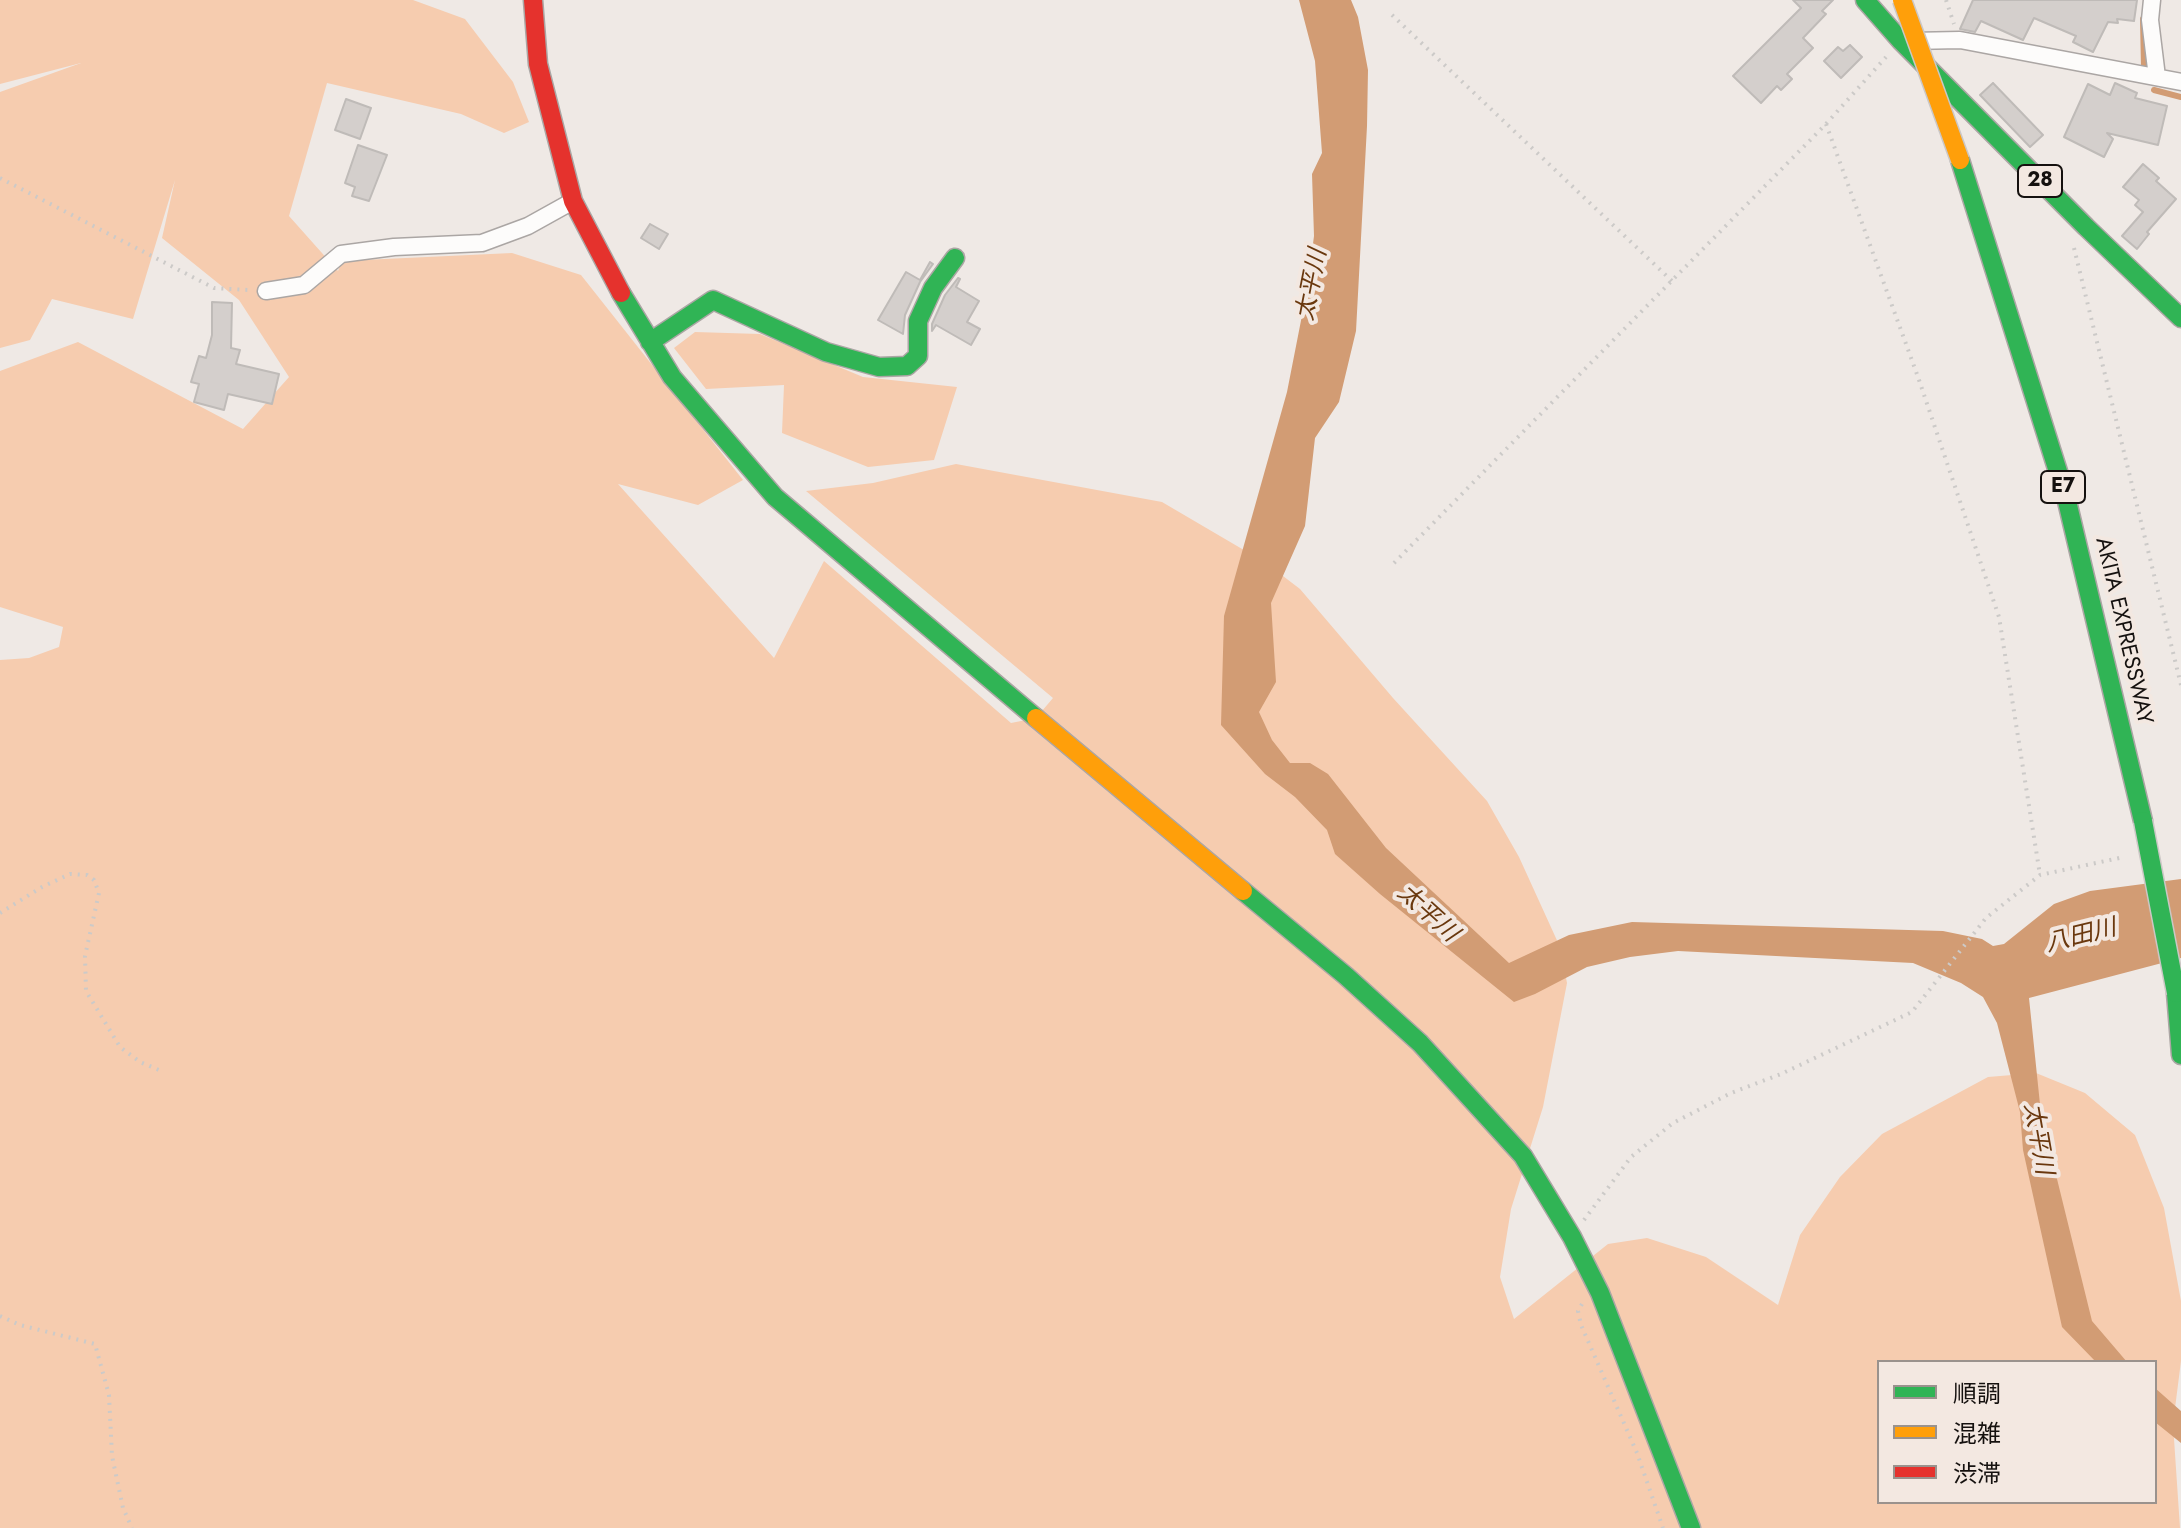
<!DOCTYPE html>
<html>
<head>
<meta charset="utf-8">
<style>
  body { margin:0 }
  #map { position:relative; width:2181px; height:1528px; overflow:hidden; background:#efe9e5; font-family:Jost,"Noto Sans JP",sans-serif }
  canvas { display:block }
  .legend { position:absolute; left:1877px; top:1360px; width:280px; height:144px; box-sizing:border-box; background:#f3e8e1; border:2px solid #9a928d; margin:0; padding:10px 14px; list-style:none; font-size:24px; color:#15110f }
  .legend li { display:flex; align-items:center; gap:16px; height:40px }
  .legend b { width:40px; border:2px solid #9a928d }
</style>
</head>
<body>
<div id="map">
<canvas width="2181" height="1528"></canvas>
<ul class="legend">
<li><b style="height:10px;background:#30b455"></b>順調</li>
<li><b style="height:10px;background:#ff9f0a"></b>混雑</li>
<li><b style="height:10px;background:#e5322d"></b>渋滞</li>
</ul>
</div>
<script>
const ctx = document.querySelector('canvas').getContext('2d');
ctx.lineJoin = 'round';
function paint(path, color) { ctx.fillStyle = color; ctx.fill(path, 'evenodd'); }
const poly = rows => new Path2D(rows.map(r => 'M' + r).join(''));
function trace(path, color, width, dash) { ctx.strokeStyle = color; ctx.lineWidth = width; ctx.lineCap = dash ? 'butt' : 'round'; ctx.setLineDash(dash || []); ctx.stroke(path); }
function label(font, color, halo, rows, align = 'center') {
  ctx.font = font + ' Jost,"Noto Sans JP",sans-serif'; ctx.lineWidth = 8; ctx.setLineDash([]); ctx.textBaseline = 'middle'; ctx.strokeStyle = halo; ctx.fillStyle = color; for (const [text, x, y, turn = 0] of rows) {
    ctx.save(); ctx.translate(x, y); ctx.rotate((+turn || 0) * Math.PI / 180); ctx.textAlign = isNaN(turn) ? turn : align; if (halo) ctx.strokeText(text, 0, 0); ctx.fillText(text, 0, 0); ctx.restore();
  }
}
paint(poly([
  [0,0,413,0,465,19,513,82,529,122,504,133,461,114,327,83,289,216,338,271,342,261,512,253,581,275,743,480,698,505,618,484,774,658,824,561,1011,723,1036,718,1053,698,806,491,873,483,956,464,1162,502,1266,563,1300,589,1393,698,1487,801,1519,857,1560,947,1567,983,1543,1107,1511,1209,1500,1277,1514,1319,1608,1244,1647,1238,1706,1257,1778,1305,1800,1235,1840,1177,1882,1134,1988,1077,2036,1073,2085,1093,2135,1135,2164,1208,2181,1301,2181,1361,2173,1424,2180,1528,0,1528,0,660,29,658,59,647,63,627,0,607,0,371,78,342,243,429,289,377,239,300,162,238,175,180,133,319,52,299,30,340,0,348,0,92,81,63,0,84],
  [1879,1362,2155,1362,2155,1502,1879,1502],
  [695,332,760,334,863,377,957,387,934,460,868,467,782,433,784,385,706,389,674,348]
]), '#f6ccaf');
paint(poly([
  [1299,0,1351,0,1358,17,1368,70,1367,126,1356,331,1339,402,1315,438,1305,526,1271,603,1276,682,1259,712,1272,740,1290,763,1310,763,1328,774,1386,848,1509,963,1569,935,1632,922,1943,931,1982,939,1993,946,2004,944,2054,904,2090,891,2181,879,2181,958,2029,998,2041,1114,2092,1321,2127,1362,2096,1362,2062,1327,2023,1150,2020,1112,1997,1023,1983,997,1961,983,1913,963,1678,951,1630,957,1587,967,1535,994,1514,1002,1380,894,1335,854,1327,830,1295,797,1265,774,1221,725,1224,616,1287,392,1307,290,1314,236,1312,174,1322,153,1315,61],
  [2155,1388,2181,1411,2181,1443,2155,1422]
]), '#d29c74');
trace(poly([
  [2143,19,2144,68],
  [2154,90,2181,97]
]), '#d29c74', 6);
const building = poly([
  [1793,0,1833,0,1822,11,1826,14,1803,38,1813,48,1787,74,1792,79,1781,90,1777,86,1761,103,1733,76,1801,8,1793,0],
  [1973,0,2137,0,2134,21,2117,19,2118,23,2108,22,2093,52,2073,42,2076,36,2034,18,2023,40,1981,21,1975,32,1960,29,1973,0],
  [1850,45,1862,57,1841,78,1824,61,1838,47,1843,51,1850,45],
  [1993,83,2043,135,2030,147,1980,95,1993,83],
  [2115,83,2137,93,2135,98,2167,106,2158,145,2107,133,2113,139,2104,157,2064,137,2088,84,2110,95,2115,83],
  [346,99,371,108,360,139,335,130,346,99],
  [358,145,387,155,369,201,352,196,355,187,345,183,358,145],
  [2143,164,2159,178,2156,181,2176,199,2147,232,2149,234,2137,249,2122,236,2143,212,2135,205,2139,200,2123,187,2143,164],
  [650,224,668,234,659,249,641,238,650,224],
  [930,262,933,264,920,282,905,315,903,334,878,320,906,272,920,280,930,262],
  [958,278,960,279,956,287,979,301,967,322,980,329,971,345,936,325,932,331,932,324,945,295,958,278],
  [212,302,232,303,231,348,240,350,236,364,279,374,272,404,228,394,224,410,194,402,199,384,191,382,199,356,206,358,212,335,212,302]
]);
paint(building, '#d4cfcc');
trace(building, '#bfbbb8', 2);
const street = poly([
  [2152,0,2150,20,2157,77],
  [1911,41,1960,40,2181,82],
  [266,291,304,285,341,254,394,247,482,243,528,226,573,201]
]);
const fast = poly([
  [1865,0,1901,41,2086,227,2181,318],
  [1960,160,2066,497,2143,821],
  [621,293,672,377,775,497,1036,718],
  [650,342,713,300,826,352,879,367,907,366,918,356,918,321,933,288,955,258],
  [1243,891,1346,976,1420,1043,1523,1156,1572,1237,1600,1293,1691,1528],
  [2176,993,2181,1055]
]);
const slow = poly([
  [1036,718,1243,891]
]);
const jam = poly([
  [533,0,538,64,573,201,621,293]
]);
trace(street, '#aba6a4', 19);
trace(fast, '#aba6a4', 21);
trace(slow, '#aba6a4', 21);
trace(jam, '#aba6a4', 21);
trace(poly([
  [1946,0,1954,24],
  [1392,15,1672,281],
  [1826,124,1918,377,1999,617,2040,875],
  [0,178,214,288,248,290],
  [2074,248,2181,685],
  [1394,563,1826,124,1886,57],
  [0,913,42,887,70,874,87,875,94,880,99,893,85,956,86,991,120,1047,140,1062,159,1070],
  [1584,1220,1631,1157,1673,1123,1731,1093,1781,1074,1912,1012,1986,918,2040,875,2124,857],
  [1582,1304,1578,1311,1581,1325,1637,1453,1663,1528],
  [0,1316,20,1325,95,1344,109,1395,112,1456,123,1508,132,1528]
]), '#cccac8', 4, [2, 6]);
trace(street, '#fdfcfb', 16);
trace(fast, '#30b455', 18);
trace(slow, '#ff9f0a', 18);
trace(jam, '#e5322d', 18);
const fastBridge = poly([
  [2143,821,2176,993]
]);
const slowBridge = poly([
  [1902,0,1960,160]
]);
trace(fastBridge, '#cbc7c5', 21, []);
trace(slowBridge, '#cbc7c5', 21, []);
trace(fastBridge, '#30b455', 18);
trace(slowBridge, '#ff9f0a', 18);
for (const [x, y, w] of [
  [2040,181,44],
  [2063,487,44]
]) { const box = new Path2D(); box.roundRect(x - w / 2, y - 16, w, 32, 6); ctx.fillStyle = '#f3e8e1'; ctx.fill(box); trace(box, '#15110f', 2); }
label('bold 20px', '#15110f', null, [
  ["28",2040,181],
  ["E7",2063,487]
]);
label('22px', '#15110f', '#f3e8e1', [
  ["AKITA EXPRESSWAY",2123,631,77]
]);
label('italic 24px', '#6a380e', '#f3e8e1', [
  ["太平川",1313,285,-79],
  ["太平川",1427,914,42],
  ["八田川",2081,937,-14],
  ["太平川",2037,1139,80]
]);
</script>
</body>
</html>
